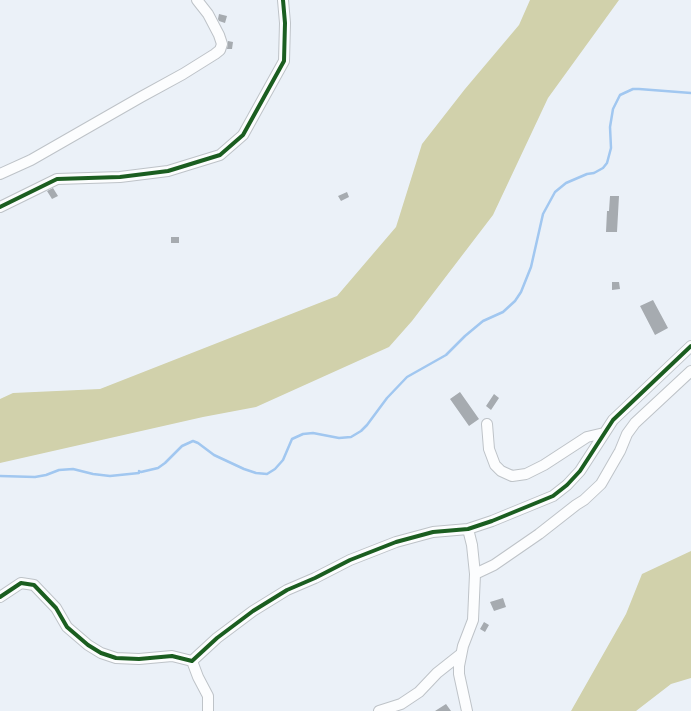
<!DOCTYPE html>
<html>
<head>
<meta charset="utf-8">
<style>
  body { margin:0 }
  canvas { display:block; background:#ebf1f8 }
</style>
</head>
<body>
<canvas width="691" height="711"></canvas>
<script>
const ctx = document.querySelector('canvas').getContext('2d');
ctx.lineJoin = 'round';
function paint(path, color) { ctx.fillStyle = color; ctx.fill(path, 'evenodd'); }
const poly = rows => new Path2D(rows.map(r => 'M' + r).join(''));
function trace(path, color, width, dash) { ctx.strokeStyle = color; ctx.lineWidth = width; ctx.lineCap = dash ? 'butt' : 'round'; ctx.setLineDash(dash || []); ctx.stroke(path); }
paint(poly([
  [530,0,619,0,548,98,493,215,412,321,389,347,256,407,203,417,0,463,0,399,13,393,100,389,337,296,396,227,422,144,465,89,519,25],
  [691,551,691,678,671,684,636,711,571,711,626,614,642,574]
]), '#d1d1ab');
trace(poly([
  [0,476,35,477,46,475,59,470,73,469,93,474,110,476,139,473,139,471,141,472,158,468,165,463,182,446,193,441,198,443,214,455,244,469,256,473,267,474,275,469,283,460,292,439,303,434,313,433,339,438,351,437,361,431,367,425,387,398,407,377,446,355,465,336,483,321,503,312,515,301,521,292,531,267,543,214,555,192,566,183,587,174,594,173,603,168,607,163,611,148,610,127,613,109,620,95,633,89,639,89,691,93]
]), '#a1c7f0', 2.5);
paint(poly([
  [219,14,227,16,225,23,219,21,218,19],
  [228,41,233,42,232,49,227,49],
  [53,188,58,196,52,199,47,191],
  [347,192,349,197,341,201,338,196],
  [610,196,619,196,617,232,606,232,607,211,609,211],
  [171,237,179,237,179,243,171,243],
  [612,282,619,282,620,289,612,290],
  [653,300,668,328,655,335,640,306],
  [460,392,479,419,469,426,450,399],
  [494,394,499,398,491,410,486,406],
  [503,598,506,607,494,611,490,602],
  [484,622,489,625,485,632,480,629],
  [446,704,451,711,435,711]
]), '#a6abb0');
const minor = poly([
  [0,174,31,160,141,97,183,74,215,54,220,50,222,44,219,35,208,14,197,0],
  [0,207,57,179,120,177,168,171,220,155,243,135,284,61,285,23,283,0],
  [487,424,489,449,495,465,501,471,512,476,526,474,544,465,587,437,604,433],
  [475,574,494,565,539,534,576,505,584,500,601,484,620,451,627,434,635,423,691,371],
  [0,597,21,583,34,585,56,608,67,627,88,645,101,653,116,658,139,659,172,656,192,661],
  [192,661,217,638,253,611,287,590,315,578,350,560,396,542,433,532,468,529,492,521,553,496,567,485,580,471,613,420,691,346],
  [192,661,198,677,208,696,208,711],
  [379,711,401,704,419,692,437,673,461,654],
  [467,711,459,674,459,666,463,646,473,620,475,574,472,545,468,529]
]);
trace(minor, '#bec3c8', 12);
trace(minor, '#fcfdfe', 10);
trace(poly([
  [0,207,57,179,120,177,168,171,220,155,243,135,284,61,285,23,283,0],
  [0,597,21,583,34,585,56,608,67,627,88,645,101,653,116,658,139,659,172,656,192,661,217,638,253,611,287,590,315,578,350,560,396,542,433,532,468,529,492,521,553,496,567,485,580,471,613,420,691,346]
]), '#1b5e20', 4);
</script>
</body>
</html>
